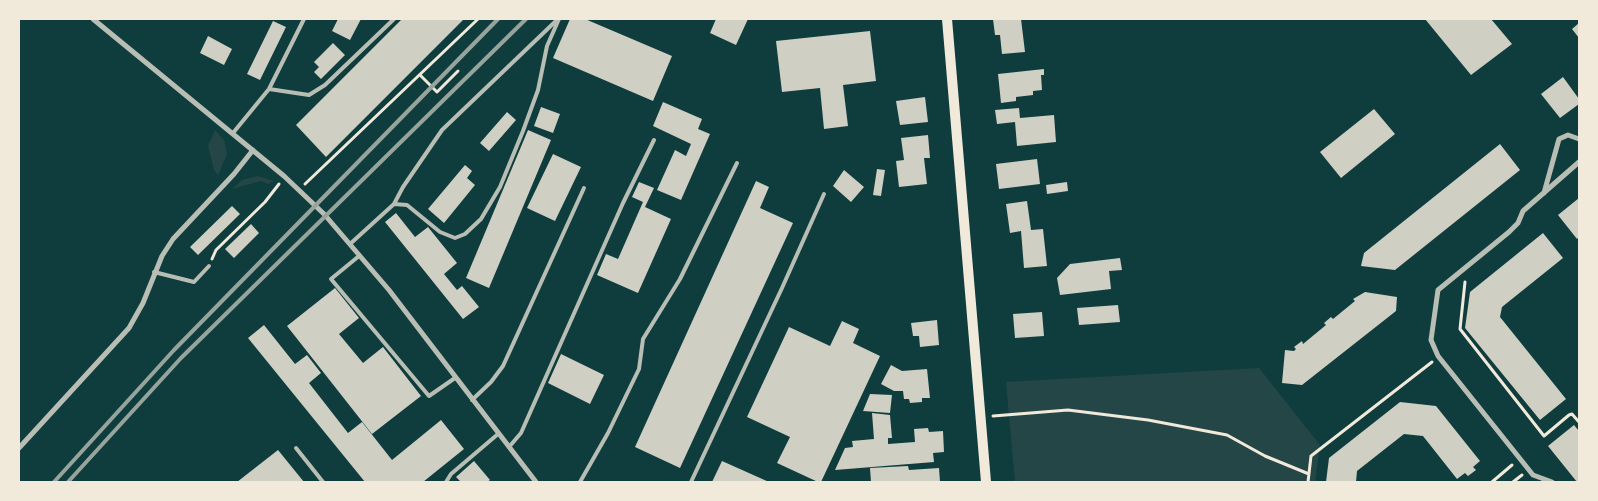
<!DOCTYPE html>
<html>
<head>
<meta charset="utf-8">
<style>
  body { margin:0 }
  #map { position:relative; width:1598px; height:501px; overflow:hidden; background:#0f3d3e; font-family:"Roboto Condensed",sans-serif }
  canvas { display:block }
  .frame { position:absolute; inset:0; border:20px solid #f1e9da; pointer-events:none }
</style>
</head>
<body>
<div id="map">
<canvas width="1598" height="501"></canvas>
<div class="frame"></div>
</div>
<script>
const ctx = document.querySelector('canvas').getContext('2d');
ctx.lineJoin = 'round';
function paint(path, color) { ctx.fillStyle = color; ctx.fill(path, 'evenodd'); }
const poly = rows => new Path2D(rows.map(r => 'M' + r).join(''));
function trace(path, color, width, dash) { ctx.strokeStyle = color; ctx.lineWidth = width; ctx.lineCap = dash ? 'butt' : 'round'; ctx.setLineDash(dash || []); ctx.stroke(path); }
paint(poly([
  [215,130,224,140,227,154,218,175,214,170,208,146],
  [258,176,274,181,268,184,261,181,232,189,242,180],
  [1259,368,1320,445,1315,482,1015,482,1006,382]
]), '#244646');
paint(poly([
  [338,19,361,19,350,40,332,31],
  [402,19,464,19,326,157,296,125],
  [570,19,585,19,672,56,653,101,553,58],
  [716,19,748,19,736,45,710,33],
  [993,19,1021,19,1025,52,1002,54,1000,35,995,35],
  [1425,19,1491,19,1512,44,1471,75],
  [273,21,286,27,260,80,247,74],
  [1579,23,1579,38,1572,29],
  [870,31,876,81,843,85,848,126,824,129,820,88,782,92,776,41],
  [208,36,232,49,224,65,200,53],
  [333,43,345,55,321,79,314,72,319,67,314,62],
  [1044,69,1044,75,1041,75,1042,90,1033,91,1033,95,1016,97,1016,101,1001,103,998,74],
  [1563,77,1579,99,1579,104,1560,118,1541,94],
  [925,97,928,122,900,125,896,101],
  [663,102,702,119,698,129,710,134,681,200,657,190,675,150,686,156,691,144,653,126],
  [541,107,560,114,553,133,534,126],
  [1019,108,1020,118,1054,115,1056,142,1017,146,1015,122,997,124,995,110],
  [1374,109,1395,134,1341,178,1320,152],
  [507,112,516,120,489,151,480,143],
  [528,130,551,140,489,288,466,278],
  [928,135,930,158,924,158,927,184,899,187,896,161,904,160,901,138],
  [1500,144,1520,170,1395,270,1361,266,1364,253],
  [553,154,581,167,555,221,527,208],
  [1037,159,1040,184,999,189,996,164],
  [465,165,472,171,467,178,475,185,444,223,428,209],
  [877,169,885,170,881,196,873,195],
  [844,170,864,187,851,202,833,186],
  [756,181,769,187,760,208,793,223,680,468,635,447],
  [639,182,654,188,645,207,671,219,638,293,597,275,606,254,618,259,643,202,632,197],
  [1067,182,1068,191,1047,194,1046,185],
  [1579,198,1579,237,1577,239,1558,215],
  [1027,201,1031,230,1043,229,1047,266,1024,268,1021,231,1010,233,1006,204],
  [232,206,240,214,198,255,190,247],
  [396,213,415,237,428,227,457,263,444,274,457,290,462,286,479,307,463,319,385,222],
  [251,224,259,233,234,258,225,249],
  [1543,233,1563,258,1502,307,1500,317,1566,399,1540,420,1465,328,1470,292],
  [1120,258,1122,270,1109,271,1111,289,1060,295,1057,278,1070,264],
  [335,288,359,318,339,334,363,363,383,347,421,396,372,434,287,326],
  [1365,292,1397,297,1396,311,1302,385,1282,383,1285,350,1294,351,1296,349,1294,347,1302,341,1303,344,1326,325,1324,323,1331,317,1333,319,1355,301,1353,299],
  [1118,305,1120,322,1079,325,1077,308],
  [1042,312,1044,336,1015,338,1013,314],
  [937,320,939,345,920,347,919,336,913,336,911,323],
  [842,321,859,329,853,343,880,356,821,482,818,482,777,463,790,437,747,417,789,327,830,346],
  [264,325,295,364,307,355,321,373,309,383,348,433,362,422,392,460,441,420,464,449,423,482,365,482,248,338],
  [561,354,604,375,590,404,548,383],
  [891,365,902,371,927,369,930,398,922,398,922,402,910,403,909,399,904,399,903,391,894,391,881,384],
  [870,394,892,395,890,413,863,411],
  [1400,402,1436,406,1480,461,1473,467,1476,470,1468,476,1465,473,1457,479,1423,436,1404,434,1357,471,1356,482,1326,482,1329,458],
  [872,413,890,415,892,438,888,438,888,444,915,442,914,429,928,428,929,432,943,431,944,452,933,453,934,462,835,470,845,448,853,447,852,441,874,439],
  [1574,425,1579,431,1579,482,1577,482,1548,446],
  [278,450,304,482,237,482],
  [474,461,490,480,487,482,461,482,456,477],
  [722,461,769,482,712,482],
  [908,466,909,470,939,468,940,482,871,482,870,468]
]), '#cfcfc3');
trace(poly([
  [420,75,437,92,458,71],
  [305,184,478,19],
  [212,259,216,250,265,202,279,184],
  [1465,282,1460,329,1544,436,1569,415,1572,414,1579,422],
  [993,416,1068,410,1148,420,1227,435,1265,456,1309,474],
  [1308,482,1311,456,1432,362],
  [1492,482,1512,465],
  [1513,482,1522,475]
]), '#f1e9da', 3);
trace(poly([
  [269,89,309,95,325,85,394,19],
  [233,133,269,89,304,19],
  [394,204,403,187,442,130,558,19],
  [350,244,394,204,407,205,440,232,455,238,465,234,481,219,500,187,523,131,538,90,547,46,559,19],
  [359,256,331,279,429,396,455,378],
  [154,272,194,282,209,266],
  [472,400,491,382,503,366,584,188],
  [509,447,521,433,623,203,654,140],
  [296,448,323,482],
  [446,482,451,474,498,434],
  [580,482,608,433,639,369,643,339,680,279,737,163],
  [691,482,782,288,824,194]
]), '#b8beb3', 4);
trace(poly([
  [93,19,284,176,324,214,389,290,536,482],
  [1544,193,1559,139,1568,135,1579,139],
  [19,448,129,328,143,303,162,256,173,239,234,174,253,150],
  [1552,482,1533,475,1438,356,1431,340,1438,290,1509,232,1518,223,1523,211,1579,162]
]), '#b8beb3', 5);
trace(poly([
  [947,19,986,482]
]), '#f1e9da', 10);
trace(poly([
  [54,482,174,350,498,19],
  [68,482,181,358,526,19]
]), '#97a49c', 4);
</script>
</body>
</html>
